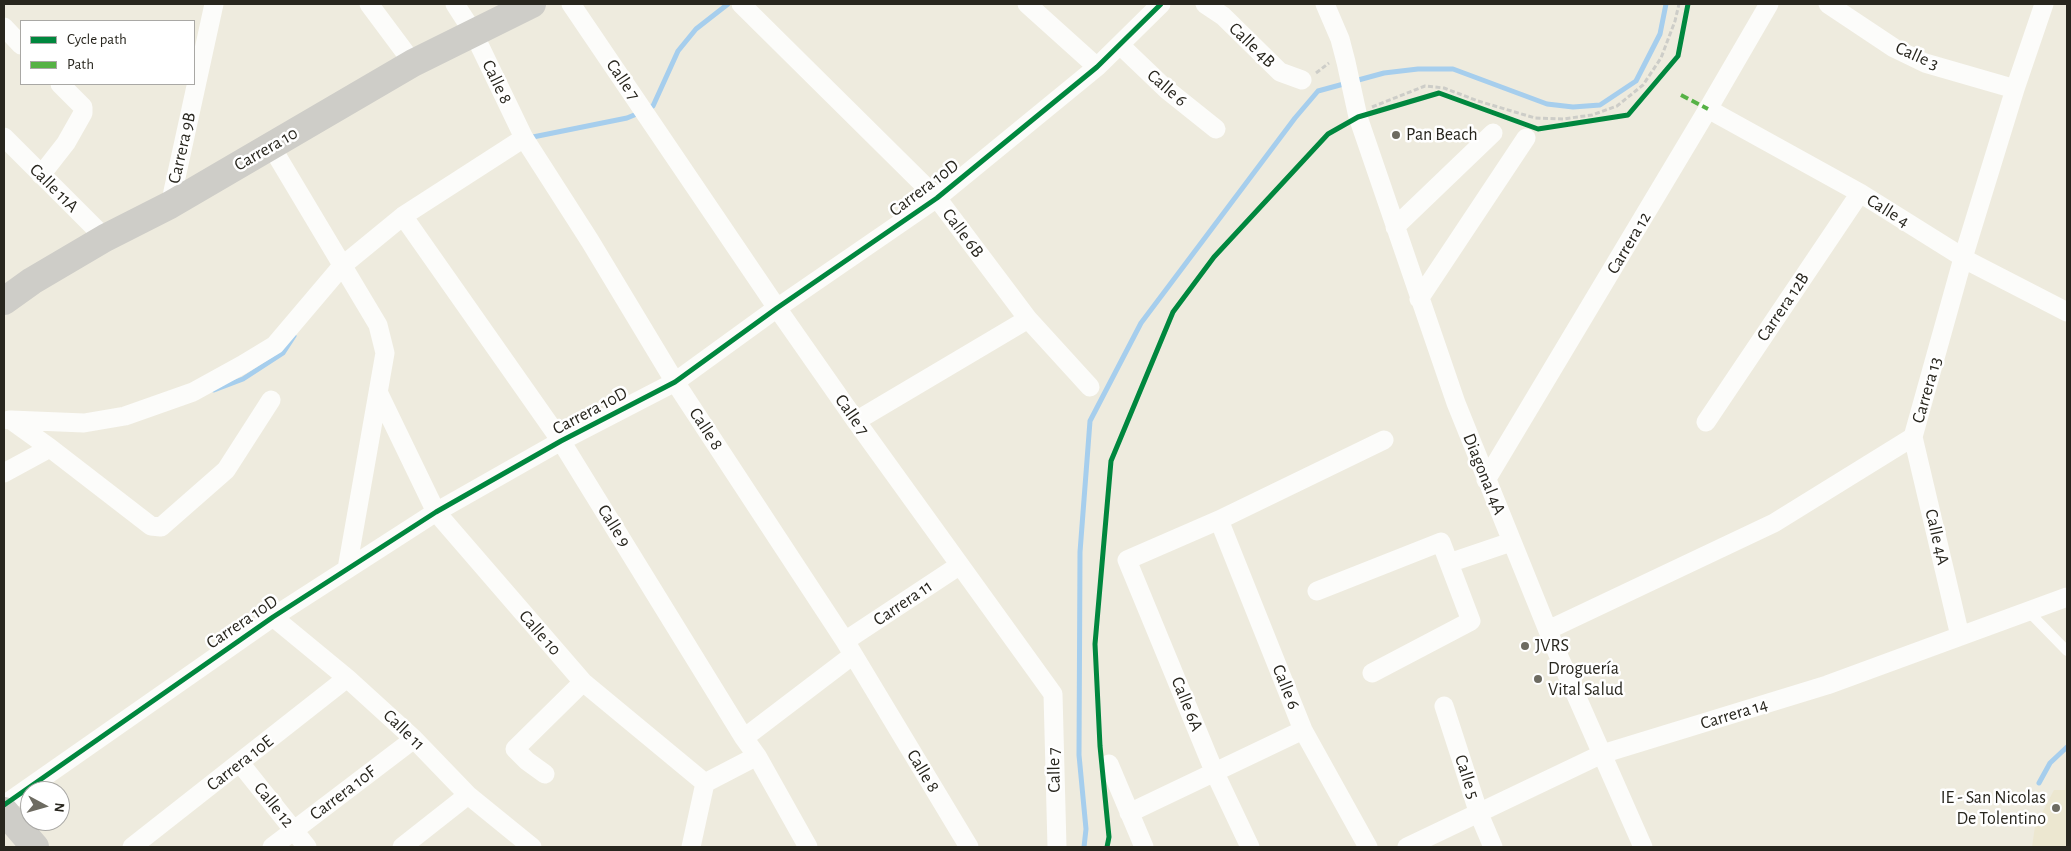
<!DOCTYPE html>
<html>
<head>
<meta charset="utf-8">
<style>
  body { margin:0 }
  #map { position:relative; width:2071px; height:851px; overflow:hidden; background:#eeebde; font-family:"Alegreya Sans",sans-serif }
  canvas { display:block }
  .frame { position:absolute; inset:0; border:5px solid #28261e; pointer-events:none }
  .legend { position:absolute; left:20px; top:20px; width:175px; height:65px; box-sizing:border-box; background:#fff; border:1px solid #a9a8a5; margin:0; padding:6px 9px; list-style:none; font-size:15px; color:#28261e }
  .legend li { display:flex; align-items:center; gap:10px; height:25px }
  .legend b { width:25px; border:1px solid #a9a8a5 }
  .north { position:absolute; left:20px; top:781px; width:50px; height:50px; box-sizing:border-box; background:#fff; border:1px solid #a9a8a5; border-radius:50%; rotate:96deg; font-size:14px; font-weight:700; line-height:20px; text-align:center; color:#28261e }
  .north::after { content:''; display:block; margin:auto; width:18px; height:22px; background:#6d6b61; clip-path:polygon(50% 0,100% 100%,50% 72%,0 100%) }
</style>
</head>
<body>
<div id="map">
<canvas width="2071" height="851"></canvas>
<div class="frame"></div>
<ul class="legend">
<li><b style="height:6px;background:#00873e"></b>Cycle path</li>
<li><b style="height:6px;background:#56b245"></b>Path</li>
</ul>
<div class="north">N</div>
</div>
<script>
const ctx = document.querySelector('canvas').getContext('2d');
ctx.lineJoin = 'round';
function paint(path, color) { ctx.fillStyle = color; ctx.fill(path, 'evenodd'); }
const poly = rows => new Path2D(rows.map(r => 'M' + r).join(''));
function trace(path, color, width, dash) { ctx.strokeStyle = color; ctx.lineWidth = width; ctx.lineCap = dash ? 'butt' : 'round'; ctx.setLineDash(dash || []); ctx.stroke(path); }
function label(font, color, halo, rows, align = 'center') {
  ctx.font = font + ' "Alegreya Sans",sans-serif'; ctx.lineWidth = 5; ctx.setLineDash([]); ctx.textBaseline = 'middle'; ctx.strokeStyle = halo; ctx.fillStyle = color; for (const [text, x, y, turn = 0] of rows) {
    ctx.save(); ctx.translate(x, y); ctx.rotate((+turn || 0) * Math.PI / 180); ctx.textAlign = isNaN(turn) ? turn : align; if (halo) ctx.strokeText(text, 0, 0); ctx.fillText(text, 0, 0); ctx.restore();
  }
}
paint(poly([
  [2067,763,2067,847,2032,847,2035,826,2054,790,2065,790]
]), '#ece7d0');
trace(poly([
  [647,109,653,106,678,51,696,29,728,4],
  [528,138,627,118,639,113],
  [214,390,243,379,283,353,294,336],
  [2039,783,2050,763,2067,747],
  [1084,847,1086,829,1079,755,1080,552,1090,421,1141,323,1295,118,1318,91,1384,73,1418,69,1453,69,1547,104,1573,107,1600,105,1636,81,1660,34,1666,4]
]), '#a6ceed', 5);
trace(poly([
  [1316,73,1329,63],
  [1372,107,1425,86,1444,88,1478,101,1535,118,1563,119,1592,115,1617,106,1643,85,1661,58,1675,21,1679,4]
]), '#cdcdc8', 3, [5, 2.5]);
trace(poly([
  [2027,610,2067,651]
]), '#fcfcfa', 10);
trace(poly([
  [369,4,413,63],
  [455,4,473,32,524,138,590,241,675,382,845,641,969,847],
  [571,4,777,308,856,421,1053,694,1057,847],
  [741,4,937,198,1028,319,1090,387],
  [1027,4,1097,67],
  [1205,4,1223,16,1280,72,1302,80],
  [1325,4,1340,39,1346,62,1358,117,1456,403,1553,643,1643,847],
  [1828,4,1894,48,1925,63,2015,89],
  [4,27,21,45],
  [1120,45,1166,89,1216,129],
  [1708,109,1860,193,1972,263,2067,312],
  [4,137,105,238],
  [271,146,378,325,385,353,347,569],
  [41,175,66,143,83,113,83,107,60,84],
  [170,205,214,4],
  [403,216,561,441,744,738,757,756,808,847],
  [1395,227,1493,133],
  [1419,299,1526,138],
  [379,394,436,512,583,682,705,783,691,847],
  [9,420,11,420,50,448,151,526,161,527,226,470,271,400],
  [11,420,84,423,125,416,193,392,242,365,275,345,342,266,403,216,524,138],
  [856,421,1028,319],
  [1706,422,1860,193],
  [1913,437,1960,636],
  [4,473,50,448],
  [1486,480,1708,109,1769,4],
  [1219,520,1303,730,1368,847],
  [1449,563,1511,542],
  [1317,591,1441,542,1471,621,1372,673],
  [273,617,347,678,414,739,468,795,532,847],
  [1548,630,1774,523,1913,437,1963,258,2015,89,2044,4],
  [845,641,960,565],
  [1444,706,1479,814,1493,847],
  [744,738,853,655],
  [240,763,307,847],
  [1109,764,1144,847],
  [545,774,527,761,515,749,583,682],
  [705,783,757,756],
  [4,805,273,617,436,512,561,441,675,382,777,308,937,198,1097,67,1161,4],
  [1129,813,1303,730],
  [132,847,347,678],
  [272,847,414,739],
  [402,847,468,795],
  [1250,847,1214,771,1127,560,1219,520,1384,440],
  [1407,847,1602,754,1827,685,2067,597]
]), '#fcfcfa', 19);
trace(poly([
  [4,301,32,281,105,238,170,205,413,63,532,4],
  [4,811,35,847]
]), '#cecdc8', 28);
trace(poly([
  [1681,95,1708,109]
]), '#56b245', 4, [8, 4]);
trace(poly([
  [4,805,273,617,436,512,561,441,675,382,777,308,937,198,1097,67,1161,4],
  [1107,847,1109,837,1100,746,1095,644,1111,461,1173,312,1214,257,1328,134,1358,117,1439,93,1538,129,1628,115,1678,56,1688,4]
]), '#00873e', 5);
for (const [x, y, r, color] of [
  [1396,135,5,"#6d6b61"],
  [1525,646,5,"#6d6b61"],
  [1538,679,5,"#6d6b61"],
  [2056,808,5,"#6d6b61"]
]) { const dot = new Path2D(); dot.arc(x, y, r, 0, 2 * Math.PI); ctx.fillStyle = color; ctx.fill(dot); trace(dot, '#fff', 2); }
label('18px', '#28261e', '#fff', [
  ["Calle 4B",1252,45,44],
  ["Calle 3",1917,56,24],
  ["Calle 7",623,80,56],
  ["Calle 8",497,82,64],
  ["Calle 6",1167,88,41],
  ["Carrera 9B",182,148,-77],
  ["Carrera 10",266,149,-30],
  ["Calle 11A",54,188,45],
  ["Carrera 10D",924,188,-37],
  ["Calle 4",1888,211,32],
  ["Calle 6B",963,233,53],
  ["Carrera 12",1629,243,-59],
  ["Carrera 12B",1783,307,-56],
  ["Carrera 13",1927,390,-74],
  ["Carrera 10D",590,411,-28],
  ["Calle 7",852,415,55],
  ["Calle 8",706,429,57],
  ["Diagonal 4A",1484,474,68],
  ["Calle 9",614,526,58],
  ["Calle 4A",1937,537,77],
  ["Carrera 11",903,603,-34],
  ["Carrera 10D",242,622,-34],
  ["Calle 10",540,633,49],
  ["Calle 6",1286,687,68],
  ["Calle 6A",1187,704,68],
  ["Carrera 14",1734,714,-17],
  ["Calle 11",404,730,44],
  ["Carrera 10E",240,763,-38],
  ["Calle 7",1054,770,-91],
  ["Calle 8",923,771,59],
  ["Calle 5",1467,777,72],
  ["Carrera 10F",343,793,-37],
  ["Calle 12",274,805,51]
]);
label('18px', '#28261e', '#fff', [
  ["Pan Beach",1406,135],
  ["JVRS",1535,646],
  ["Droguería",1548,669],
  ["Vital Salud",1548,690],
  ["IE - San Nicolas",2046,798,"right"],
  ["De Tolentino",2046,819,"right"]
], 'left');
</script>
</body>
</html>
